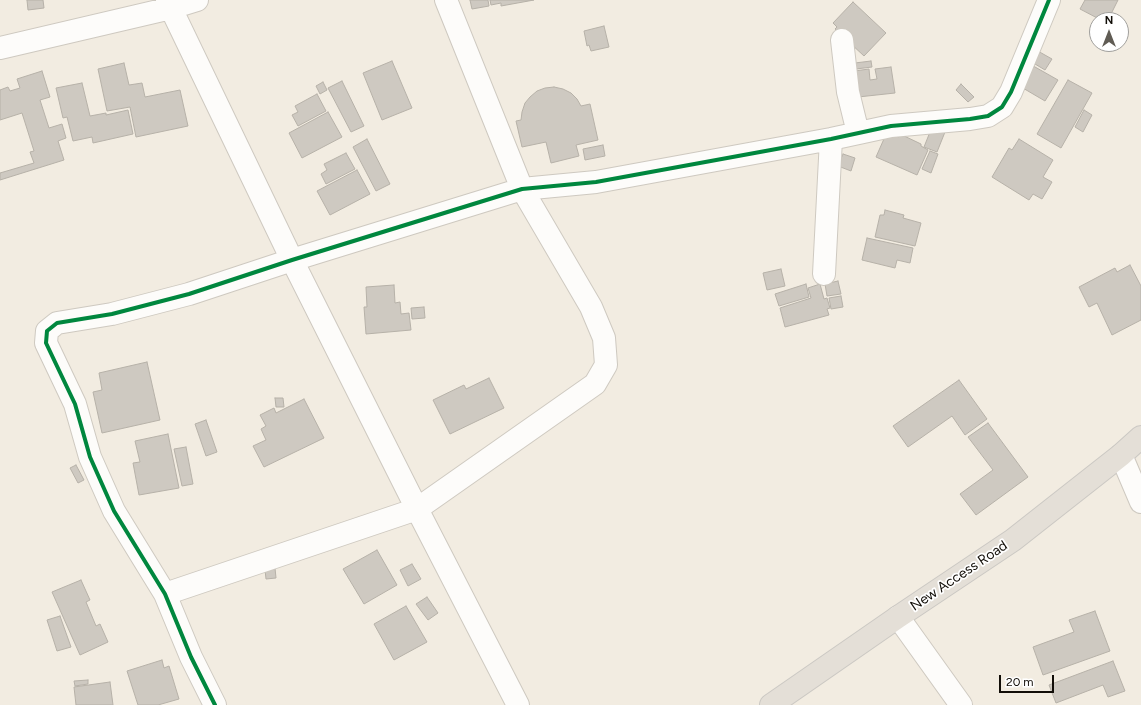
<!DOCTYPE html>
<html>
<head>
<meta charset="utf-8">
<style>
  body { margin:0 }
  #map { position:relative; width:1141px; height:705px; overflow:hidden; background:#f2ece1; font-family:Figtree,sans-serif }
  canvas { display:block }
  .north { position:absolute; left:1089px; top:12px; width:40px; height:40px; box-sizing:border-box; background:#fff; border:1px solid #a09f9c; border-radius:50%; rotate:0deg; font-size:11px; font-weight:700; line-height:16px; text-align:center; color:#120e08 }
  .north::after { content:''; display:block; margin:auto; width:14px; height:18px; background:#605c54; clip-path:polygon(50% 0,100% 100%,50% 72%,0 100%) }
  .scale { position:absolute; left:999px; top:675px; width:55px; height:18px; box-sizing:border-box; border:2px solid #120e08; border-top:0; padding-left:5px; font-size:12px; line-height:14px; white-space:nowrap; color:#120e08; -webkit-text-stroke:3px #fff; paint-order:stroke }
</style>
</head>
<body>
<div id="map">
<canvas width="1141" height="705"></canvas>
<div class="north">N</div>
<div class="scale">20 m</div>
</div>
<script>
const ctx = document.querySelector('canvas').getContext('2d');
ctx.lineJoin = 'round';
function paint(path, color) { ctx.fillStyle = color; ctx.fill(path, 'evenodd'); }
const poly = rows => new Path2D(rows.map(r => 'M' + r).join(''));
function trace(path, color, width, dash) { ctx.strokeStyle = color; ctx.lineWidth = width; ctx.lineCap = dash ? 'butt' : 'round'; ctx.setLineDash(dash || []); ctx.stroke(path); }
function label(font, color, halo, rows, align = 'center') {
  ctx.font = font + ' Figtree,sans-serif'; ctx.lineWidth = 3.5; ctx.setLineDash([]); ctx.textBaseline = 'middle'; ctx.strokeStyle = halo; ctx.fillStyle = color; for (const [text, x, y, turn = 0] of rows) {
    ctx.save(); ctx.translate(x, y); ctx.rotate((+turn || 0) * Math.PI / 180); ctx.textAlign = isNaN(turn) ? turn : align; if (halo) ctx.strokeText(text, 0, 0); ctx.fillText(text, 0, 0); ctx.restore();
  }
}
const building = poly([
  [27,0,43,0,44,8,28,10,27,0],
  [470,0,488,0,489,6,472,9,470,0],
  [490,0,534,0,501,6,501,3,491,5,490,0],
  [1085,0,1118,0,1108,20,1101,20,1080,9,1085,0],
  [853,2,886,33,864,56,835,29,837,27,833,23,853,2],
  [604,26,609,47,591,51,589,45,587,46,584,31,604,26],
  [1036,50,1052,59,1045,70,1030,61,1036,50],
  [392,61,412,108,382,120,363,73,392,61],
  [871,61,872,67,856,69,855,63,871,61],
  [124,63,129,85,142,83,145,97,180,90,188,126,136,137,130,107,107,111,98,69,124,63],
  [1028,63,1058,80,1045,101,1016,84,1028,63],
  [891,67,895,93,858,97,854,71,869,69,870,80,877,79,875,69,891,67],
  [42,71,50,97,40,100,49,128,62,124,66,138,58,141,64,160,0,180,0,173,34,163,30,152,34,151,22,113,0,120,0,90,8,87,10,91,20,88,17,79,42,71],
  [1068,80,1092,93,1061,148,1037,134,1068,80],
  [342,81,364,126,351,132,328,88,342,81],
  [323,82,327,90,320,94,316,86,323,82],
  [82,83,90,116,106,113,106,115,128,110,133,134,93,143,92,137,73,141,67,117,63,118,56,88,82,83],
  [961,84,974,97,968,102,956,90,961,84],
  [554,87,563,89,571,93,577,99,581,106,590,104,598,140,576,145,579,156,551,163,546,142,522,147,516,121,521,120,522,112,525,103,530,97,537,91,545,88,554,87],
  [317,94,326,111,298,126,292,115,298,112,295,106,317,94],
  [1084,110,1092,115,1083,132,1075,127,1084,110],
  [328,112,342,137,302,158,289,133,328,112],
  [934,122,947,127,937,152,924,147,934,122],
  [887,132,899,137,900,134,921,144,921,146,928,150,917,175,876,157,887,132],
  [367,139,390,184,376,191,353,147,367,139],
  [1019,139,1053,160,1043,177,1052,182,1042,199,1033,194,1029,200,992,177,1009,148,1012,150,1019,139],
  [603,145,605,156,585,160,583,149,603,145],
  [930,151,938,154,931,173,922,169,930,151],
  [346,153,355,169,326,184,321,174,327,170,324,164,346,153],
  [843,154,855,158,851,171,838,166,843,154],
  [357,170,370,194,330,215,317,191,357,170],
  [885,210,904,215,903,218,921,223,915,246,875,237,880,215,884,215,885,210],
  [867,238,913,248,910,263,897,260,895,268,862,260,867,238],
  [1130,265,1141,286,1141,320,1112,335,1097,303,1089,307,1079,287,1115,268,1117,272,1130,265],
  [781,269,785,286,767,290,763,273,781,269],
  [838,281,841,294,827,296,825,284,838,281],
  [806,284,809,297,779,306,775,294,806,284],
  [820,284,824,299,827,298,830,308,827,309,829,315,785,327,780,308,811,298,808,288,820,284],
  [394,285,395,303,400,302,401,314,409,313,411,330,366,334,364,307,367,307,366,287,394,285],
  [841,296,843,307,831,309,829,298,841,296],
  [424,307,425,318,412,319,411,308,424,307],
  [147,362,160,420,102,433,93,392,102,390,99,373,147,362],
  [489,378,504,408,450,434,433,400,464,385,466,389,489,378],
  [959,380,987,419,965,435,952,416,908,447,893,426,959,380],
  [275,398,283,398,284,407,276,407,275,398],
  [304,399,324,438,264,467,253,446,266,440,261,429,266,426,260,415,274,408,276,413,304,399],
  [206,420,217,452,206,456,195,424,206,420],
  [988,423,1028,477,976,515,960,494,993,470,968,437,988,423],
  [168,434,179,488,139,495,133,463,140,462,135,441,168,434],
  [186,447,193,484,182,486,174,449,186,447],
  [76,465,84,480,78,483,70,468,76,465],
  [377,550,397,585,364,604,343,569,377,550],
  [412,564,421,579,408,586,400,570,412,564],
  [275,568,276,578,266,579,265,570,275,568],
  [81,580,90,600,86,602,96,626,100,624,108,642,80,655,52,592,81,580],
  [427,597,438,613,428,620,416,604,427,597],
  [406,606,427,642,394,660,374,624,406,606],
  [1095,611,1110,651,1043,675,1033,647,1074,632,1069,620,1095,611],
  [60,616,71,647,57,651,47,620,60,616],
  [162,660,164,668,169,666,179,699,158,705,138,705,127,671,162,660],
  [1113,661,1125,691,1108,697,1103,685,1056,703,1049,685,1113,661],
  [88,680,88,684,75,686,74,681,88,680],
  [110,682,113,705,76,705,74,687,110,682]
]);
paint(building, '#cec9c1');
trace(building, '#b6b1a8', 1);
const minor = poly([
  [167,0,292,260,417,509,518,705],
  [842,40,848,92,858,133],
  [0,48,171,8,197,0],
  [824,274,831,139],
  [1121,455,1141,502],
  [165,594,417,509,595,384,606,365,604,338,591,307,522,189,446,0],
  [898,617,961,705],
  [215,705,191,657,165,594,114,511,90,457,75,404,46,343,47,331,57,323,112,314,189,294,292,260,522,189,596,182,831,139,891,126,970,119,988,116,1002,107,1011,92,1049,0]
]);
const major = poly([
  [771,705,898,617,1013,540,1121,455,1141,437]
]);
trace(minor, '#cec9c0', 24);
trace(major, '#cbc8c3', 24);
trace(minor, '#fdfcfa', 22);
trace(major, '#e4dfd7', 22);
trace(poly([
  [215,705,191,657,165,594,114,511,90,457,75,404,46,343,47,331,57,323,112,314,189,294,292,260,522,189,596,182,831,139,891,126,970,119,988,116,1002,107,1011,92,1049,0]
]), '#00873e', 4);
label('14px', '#120e08', '#fff', [
  ["New Access Road",959,576,-34]
]);
</script>
</body>
</html>
